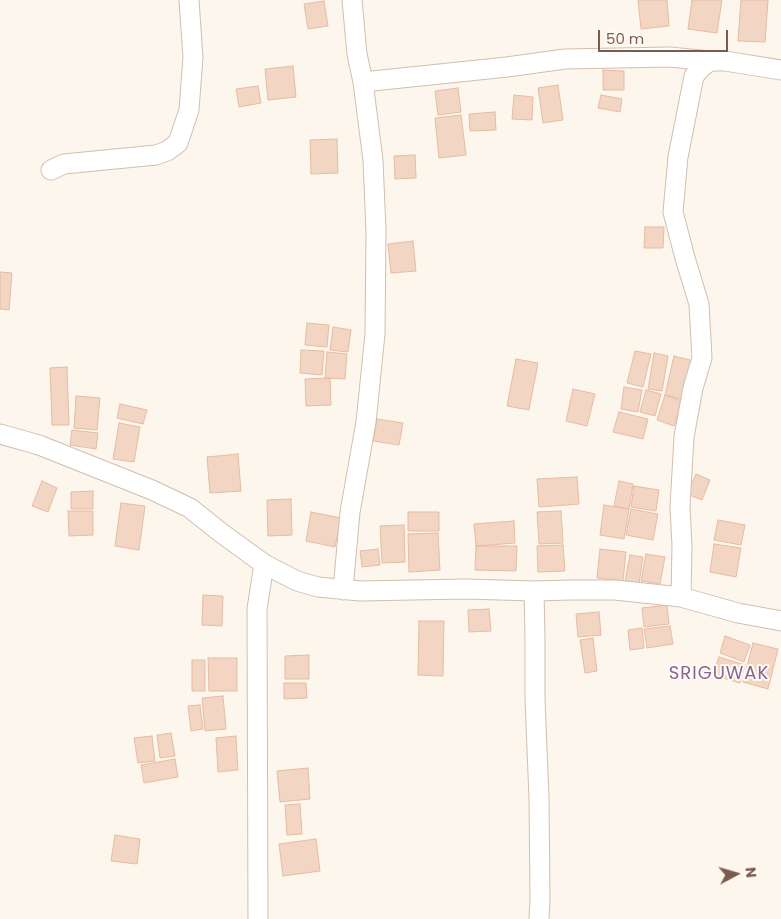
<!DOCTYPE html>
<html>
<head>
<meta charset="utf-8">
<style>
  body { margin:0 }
  #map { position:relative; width:781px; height:919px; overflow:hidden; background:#fdf6ec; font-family:Poppins,sans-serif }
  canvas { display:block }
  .north { position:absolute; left:711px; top:849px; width:50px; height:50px; -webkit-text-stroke:4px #fffaf3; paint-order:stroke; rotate:84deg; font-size:14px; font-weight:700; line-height:20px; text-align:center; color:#7a5c4d }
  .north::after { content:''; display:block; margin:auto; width:18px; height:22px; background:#7a5c4d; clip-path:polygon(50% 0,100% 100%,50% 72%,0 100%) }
  .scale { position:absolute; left:598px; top:30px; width:130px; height:22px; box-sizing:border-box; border:2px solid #7a5c4d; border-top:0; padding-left:6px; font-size:15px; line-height:18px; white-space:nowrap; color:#7a5c4d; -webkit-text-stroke:4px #fffaf3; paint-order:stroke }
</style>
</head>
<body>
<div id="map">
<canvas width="781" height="919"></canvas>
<div class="north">N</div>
<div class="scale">50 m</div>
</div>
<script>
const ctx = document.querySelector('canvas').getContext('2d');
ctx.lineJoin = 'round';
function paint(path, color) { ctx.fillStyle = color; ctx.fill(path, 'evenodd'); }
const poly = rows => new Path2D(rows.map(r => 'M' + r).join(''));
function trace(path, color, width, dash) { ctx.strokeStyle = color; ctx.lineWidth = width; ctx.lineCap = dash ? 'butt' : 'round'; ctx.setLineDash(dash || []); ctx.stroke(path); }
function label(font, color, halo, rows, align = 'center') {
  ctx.font = font + ' Poppins,sans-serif'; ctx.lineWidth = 4; ctx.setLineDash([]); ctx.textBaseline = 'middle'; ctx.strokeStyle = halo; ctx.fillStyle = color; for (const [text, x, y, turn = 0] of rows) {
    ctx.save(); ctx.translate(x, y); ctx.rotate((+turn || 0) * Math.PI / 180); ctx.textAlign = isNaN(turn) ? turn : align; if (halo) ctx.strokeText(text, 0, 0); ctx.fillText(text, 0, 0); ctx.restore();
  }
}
const building = poly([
  [638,0,667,0,669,26,641,29,638,0],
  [692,0,722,0,717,33,688,29,692,0],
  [741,0,768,0,765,42,738,41,741,0],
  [324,1,328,26,308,29,304,4,324,1],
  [293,66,296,97,268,100,265,69,293,66],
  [603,70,624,71,624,90,603,90,603,70],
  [558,85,563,120,543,123,538,88,558,85],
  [258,86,261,103,239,107,236,89,258,86],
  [458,88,461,112,438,115,435,91,458,88],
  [514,95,533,97,532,120,512,119,514,95],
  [601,95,622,99,620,112,598,108,601,95],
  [495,112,496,130,470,131,469,114,495,112],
  [461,115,466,155,439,158,435,118,461,115],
  [337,139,338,173,311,174,310,140,337,139],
  [415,155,416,178,395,179,394,156,415,155],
  [645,227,664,227,663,248,644,248,645,227],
  [413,241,416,271,391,273,388,244,413,241],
  [0,272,12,273,9,310,0,309,0,272],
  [307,323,329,325,327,347,305,345,307,323],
  [333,327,351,330,348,352,330,350,333,327],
  [301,350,324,351,322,375,300,373,301,350],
  [635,351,651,354,643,387,627,383,635,351],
  [327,352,347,354,345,379,325,378,327,352],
  [654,353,668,356,662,391,648,389,654,353],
  [674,356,694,361,685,400,665,395,674,356],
  [516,359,538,363,529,410,507,406,516,359],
  [67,367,69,425,52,425,50,368,67,367],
  [330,378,331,405,306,406,305,379,330,378],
  [624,387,642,390,638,412,621,409,624,387],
  [573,389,595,394,587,426,566,421,573,389],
  [646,390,661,394,655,416,640,412,646,390],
  [665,395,682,401,674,426,657,420,665,395],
  [76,396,100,398,97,430,74,428,76,396],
  [120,404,147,410,143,424,117,418,120,404],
  [619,412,648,419,643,439,613,432,619,412],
  [377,419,403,423,399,445,373,441,377,419],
  [119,423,140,427,134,462,113,459,119,423],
  [72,430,98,433,96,449,70,445,72,430],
  [238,454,241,491,210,493,207,457,238,454],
  [696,474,710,480,702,500,687,494,696,474],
  [577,477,579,504,539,507,537,479,577,477],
  [42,481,57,488,48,512,32,506,42,481],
  [619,481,633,484,629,509,614,506,619,481],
  [634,486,659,490,656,511,631,507,634,486],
  [93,491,93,509,71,509,71,492,93,491],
  [291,499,292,535,268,536,267,500,291,499],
  [121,503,145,506,139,550,115,546,121,503],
  [604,505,629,509,624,539,600,535,604,505],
  [631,509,658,514,653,540,626,535,631,509],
  [68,511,93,511,93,535,69,536,68,511],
  [561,511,563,543,539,544,537,512,561,511],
  [311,512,341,518,335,547,306,541,311,512],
  [408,512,439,512,439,531,408,531,408,512],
  [718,520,745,525,741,545,714,540,718,520],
  [514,521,515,543,476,546,474,524,514,521],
  [404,525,405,562,382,563,380,526,404,525],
  [438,533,440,570,409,572,408,534,438,533],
  [714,544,741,548,736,577,710,572,714,544],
  [563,545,565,571,538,572,537,546,563,545],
  [476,546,517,546,516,571,475,570,476,546],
  [378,549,380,565,362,567,360,551,378,549],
  [600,549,626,552,623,581,597,578,600,549],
  [646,554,665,557,660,584,641,581,646,554],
  [630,555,643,557,639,583,625,581,630,555],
  [203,595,223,596,222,626,202,625,203,595],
  [667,605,669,624,644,627,642,608,667,605],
  [489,609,491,631,469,632,468,610,489,609],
  [599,612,601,635,578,637,576,614,599,612],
  [419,621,444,621,443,676,418,675,419,621],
  [670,626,673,644,647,648,644,629,670,626],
  [642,628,644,648,630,650,628,630,642,628],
  [725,636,750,645,744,662,720,653,725,636],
  [593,638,597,671,585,673,580,640,593,638],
  [753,643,778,649,768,689,743,682,753,643],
  [309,655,309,679,285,679,285,656,309,655],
  [719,657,745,665,740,683,713,675,719,657],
  [208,658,237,658,237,691,209,691,208,658],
  [192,660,205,660,205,691,192,691,192,660],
  [284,683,306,683,307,698,284,699,284,683],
  [223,696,226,729,205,731,202,698,223,696],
  [200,705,203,729,191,731,188,706,200,705],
  [171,733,175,756,160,758,157,735,171,733],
  [152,736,155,761,138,763,134,738,152,736],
  [236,736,238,770,218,772,216,738,236,736],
  [175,759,178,777,144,783,141,765,175,759],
  [308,768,310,799,280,802,277,771,308,768],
  [300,804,302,834,287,835,285,805,300,804],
  [115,835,140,839,137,864,111,861,115,835],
  [316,839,320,871,283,876,279,844,316,839]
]);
paint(building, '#f3d5c3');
trace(building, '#e6bba3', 1);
const minor = poly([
  [363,82,507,67,565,59,670,57,710,61],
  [51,170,64,164,156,155,167,151,178,143,189,110,193,57,189,0],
  [0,434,39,445,152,490,190,508,220,532,264,564,297,581,318,587,360,591,465,589,534,591,571,590,615,590,681,597,738,613,781,621],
  [343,590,350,512,366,422,375,334,376,231,373,160,363,82,357,54,352,0],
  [534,591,535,638,535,699,539,798,540,899,539,919],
  [681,597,682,546,680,507,684,437,693,388,702,358,699,304,685,258,673,212,678,157,694,76,702,67,710,61,725,61,781,70],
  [258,919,257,609,264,564]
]);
trace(minor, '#d1beb0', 21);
trace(minor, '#fff', 19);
ctx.letterSpacing = '1px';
label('18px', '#846695', '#fffaf3', [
  ["SRIGUWAK",719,674]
]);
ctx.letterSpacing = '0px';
</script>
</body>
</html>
